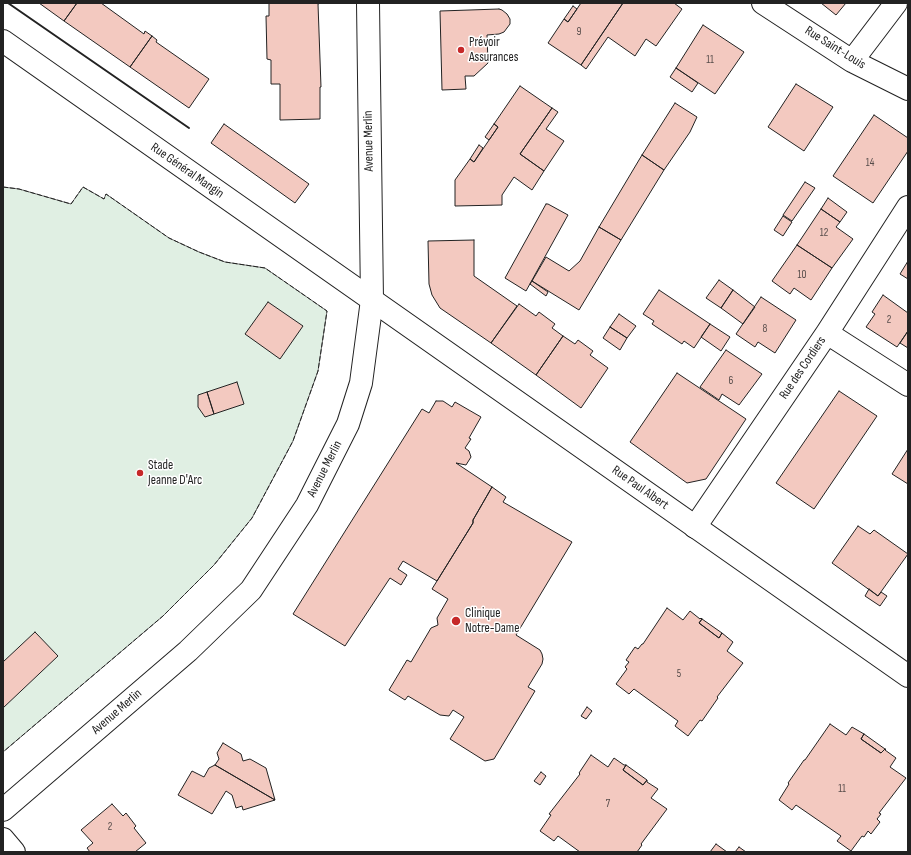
<!DOCTYPE html>
<html>
<head>
<meta charset="utf-8">
<style>
  body { margin:0 }
  #map { position:relative; width:911px; height:855px; overflow:hidden; background:#fff; font-family:"Sofia Sans Condensed",sans-serif }
  canvas { display:block }
  .frame { position:absolute; inset:0; border:4px solid #222; pointer-events:none }
</style>
</head>
<body>
<div id="map">
<canvas width="911" height="855"></canvas>
<div class="frame"></div>
</div>
<script>
const ctx = document.querySelector('canvas').getContext('2d');
ctx.lineJoin = 'round';
function paint(path, color) { ctx.fillStyle = color; ctx.fill(path, 'evenodd'); }
const poly = rows => new Path2D(rows.map(r => 'M' + r).join(''));
function trace(path, color, width, dash) { ctx.strokeStyle = color; ctx.lineWidth = width; ctx.lineCap = dash ? 'butt' : 'round'; ctx.setLineDash(dash || []); ctx.stroke(path); }
function label(font, color, halo, rows, align = 'center') {
  ctx.font = font + ' "Sofia Sans Condensed",sans-serif'; ctx.lineWidth = 3; ctx.setLineDash([]); ctx.textBaseline = 'middle'; ctx.strokeStyle = halo; ctx.fillStyle = color; for (const [text, x, y, turn = 0] of rows) {
    ctx.save(); ctx.translate(x, y); ctx.rotate((+turn || 0) * Math.PI / 180); ctx.textAlign = isNaN(turn) ? turn : align; if (halo) ctx.strokeText(text, 0, 0); ctx.fillText(text, 0, 0); ctx.restore();
  }
}
const green = poly([
  [3,187,19,189,71,204,83,187,104,199,106,194,169,238,199,252,225,262,265,268,327,311,318,371,293,441,252,518,214,565,163,616,3,752,3,187]
]);
paint(green, '#e0efe3');
trace(green, '#6f6f6f', 1);
const building = poly([
  [39,3,77,3,64,21,39,3],
  [77,3,101,3,144,34,145,31,152,36,130,67,64,21,77,3],
  [269,3,321,3,318,4,321,87,320,87,320,119,280,120,280,84,271,84,271,60,267,59,266,16,269,16,269,3],
  [581,3,623,3,581,65,548,43,564,19,568,22,581,3],
  [623,3,674,3,682,9,656,46,646,39,635,56,608,37,586,69,581,65,623,3],
  [821,3,846,3,836,15,821,3],
  [573,6,577,9,568,22,564,19,573,6],
  [499,9,502,10,507,14,510,19,510,24,504,32,499,34,487,35,488,63,474,76,465,76,466,89,442,90,440,11,499,9],
  [703,25,744,52,715,94,676,68,703,25],
  [152,36,157,40,156,42,209,79,189,108,130,67,152,36],
  [676,68,698,83,692,92,670,77,676,68],
  [796,84,833,107,804,151,768,127,796,84],
  [520,86,552,108,520,154,544,171,532,190,514,177,502,195,502,205,455,206,455,180,470,159,474,162,498,127,494,124,520,86],
  [675,103,697,117,690,132,664,170,642,155,675,103],
  [552,108,558,112,546,129,564,141,544,171,520,154,552,108],
  [874,115,908,138,908,151,873,203,833,176,874,115],
  [224,124,309,184,295,203,211,143,224,124],
  [494,124,498,127,489,140,485,137,494,124],
  [479,145,483,148,474,162,470,159,479,145],
  [642,155,664,170,621,240,599,227,642,155],
  [805,182,815,188,792,221,783,215,805,182],
  [828,198,847,212,840,222,821,209,828,198],
  [546,204,548,204,568,215,526,291,505,278,546,204],
  [821,209,840,222,836,227,853,239,832,268,797,245,821,209],
  [783,216,792,222,783,236,774,230,783,216],
  [599,227,621,240,579,310,532,281,546,257,569,271,580,261,599,227],
  [474,240,474,276,517,306,491,343,440,308,432,295,429,284,428,241,474,240],
  [797,245,832,268,811,300,794,288,790,294,772,281,797,245],
  [908,261,908,279,900,274,908,261],
  [719,280,733,290,721,308,706,298,719,280],
  [532,281,548,292,546,296,530,284,532,281],
  [659,290,710,324,694,348,684,341,682,344,652,324,654,321,643,314,659,290],
  [733,290,755,307,743,324,721,308,733,290],
  [883,295,908,313,908,331,897,347,866,327,875,314,872,312,883,295],
  [761,297,796,320,775,353,758,342,755,347,736,334,761,297],
  [268,302,303,326,280,359,245,334,268,302],
  [519,304,536,316,539,312,555,324,552,328,563,336,536,375,491,343,519,304],
  [619,314,636,326,627,338,610,327,619,314],
  [710,324,730,337,721,351,701,337,710,324],
  [610,327,627,338,620,350,603,338,610,327],
  [908,331,908,348,900,343,908,331],
  [563,336,575,344,578,340,593,351,590,355,608,368,581,408,536,375,563,336],
  [726,350,762,374,739,405,722,394,719,400,700,387,726,350],
  [677,373,746,419,706,479,687,483,630,442,677,373],
  [237,382,244,404,214,414,207,392,237,382],
  [839,391,877,416,814,509,776,483,839,391],
  [207,392,214,414,205,417,198,407,198,395,207,392],
  [436,401,443,401,452,407,455,402,481,417,469,438,471,439,465,448,469,451,471,457,466,465,456,463,492,487,473,520,473,523,437,581,403,561,398,569,407,575,401,585,390,578,345,646,293,614,422,409,429,413,436,401],
  [908,449,908,484,892,474,908,449],
  [492,487,506,497,503,502,572,542,516,635,540,650,542,654,543,659,542,664,528,687,535,691,494,759,485,761,450,739,464,717,453,710,449,716,440,715,408,696,405,700,389,690,407,660,411,662,431,628,438,625,437,618,448,599,432,589,473,523,473,520,492,487],
  [858,526,870,534,874,530,908,554,878,596,832,563,858,526],
  [869,589,878,596,881,592,887,596,880,606,865,596,869,589],
  [667,608,683,620,690,611,700,619,701,618,702,619,699,623,719,638,722,633,733,642,727,651,743,663,717,697,718,698,702,721,700,720,688,736,675,726,678,721,634,689,629,694,616,684,627,669,625,667,629,662,626,660,635,647,638,649,642,644,643,644,667,608],
  [702,619,722,633,719,638,699,623,702,619],
  [35,632,58,656,3,708,3,662,35,632],
  [587,707,592,711,586,719,581,716,587,707],
  [830,724,846,735,852,727,864,734,861,739,881,753,885,749,886,749,885,750,896,758,890,767,906,778,879,813,881,814,877,819,880,822,871,834,868,831,864,837,862,836,851,851,837,841,841,836,796,805,792,810,779,800,789,784,788,783,804,760,805,760,830,724],
  [864,734,885,749,881,753,861,739,864,734],
  [223,743,241,754,243,761,250,759,266,768,275,800,215,765,219,759,217,753,223,743],
  [591,755,608,767,614,758,624,765,626,765,623,770,643,785,647,780,647,782,658,789,651,798,667,809,641,844,642,845,637,852,580,852,558,836,554,841,540,831,551,815,549,814,580,774,579,773,591,755],
  [215,765,275,800,243,810,242,806,236,808,232,795,226,791,212,814,178,795,192,771,204,777,209,768,215,765],
  [626,765,647,780,643,785,623,770,626,765],
  [541,772,546,776,540,785,534,781,541,772],
  [112,804,123,816,126,813,136,826,134,828,146,843,135,852,90,852,87,848,93,843,81,830,112,804],
  [716,844,727,852,710,852,716,844],
  [739,847,746,852,735,852,739,847]
]);
paint(building, '#f3c9c0');
trace(building, '#222', 1);
const minor = poly([
  [763,3,852,61,908,89],
  [852,61,896,3],
  [827,333,908,385],
  [695,527,827,333,908,207],
  [3,839,14,852]
]);
const tertiary = poly([
  [3,810,188,651,251,590,307,505,348,424,361,383,372,300,368,3]
]);
const secondary = poly([
  [3,41,908,676]
]);
trace(minor, '#222', 24);
trace(tertiary, '#222', 24);
trace(secondary, '#222', 24);
trace(minor, '#fff', 22);
trace(tertiary, '#fff', 22);
trace(secondary, '#fff', 22);
trace(poly([
  [3,187,19,189,71,204,83,187,104,199,106,194,169,238,199,252,225,262,265,268,327,311,318,371,293,441,252,518,214,565,163,616,3,752]
]), '#222', 1, [5, 2]);
trace(poly([
  [8,3,189,128]
]), '#222', 2);
for (const [x, y, r, color] of [
  [461,50,4,"#c62828"],
  [140,473,4,"#c62828"],
  [456,621,5,"#c62828"]
]) { const dot = new Path2D(); dot.arc(x, y, r, 0, 2 * Math.PI); ctx.fillStyle = color; ctx.fill(dot); trace(dot, '#fff', 1.5); }
label('11px', '#564c4a', null, [
  ["9",579,32],
  ["11",710,60],
  ["14",870,163],
  ["12",824,233],
  ["10",802,275],
  ["2",889,320],
  ["8",765,329],
  ["6",731,381],
  ["5",679,674],
  ["11",842,789],
  ["7",608,804],
  ["2",110,827]
]);
label('13px', '#222', '#fff', [
  ["Prévoir",469,43],
  ["Assurances",469,58],
  ["Stade",148,466],
  ["Jeanne D'Arc",148,481],
  ["Clinique",465,614],
  ["Notre-Dame",465,629]
], 'left');
label('13px', '#222', '#fff', [
  ["Rue Saint-Louis",835,48,32],
  ["Avenue Merlin",369,141,-91],
  ["Rue Général Mangin",187,171,35],
  ["Rue des Cordiers",803,368,-56],
  ["Avenue Merlin",325,469,-63],
  ["Rue Paul Albert",640,488,35],
  ["Avenue Merlin",117,712,-41]
]);
</script>
</body>
</html>
